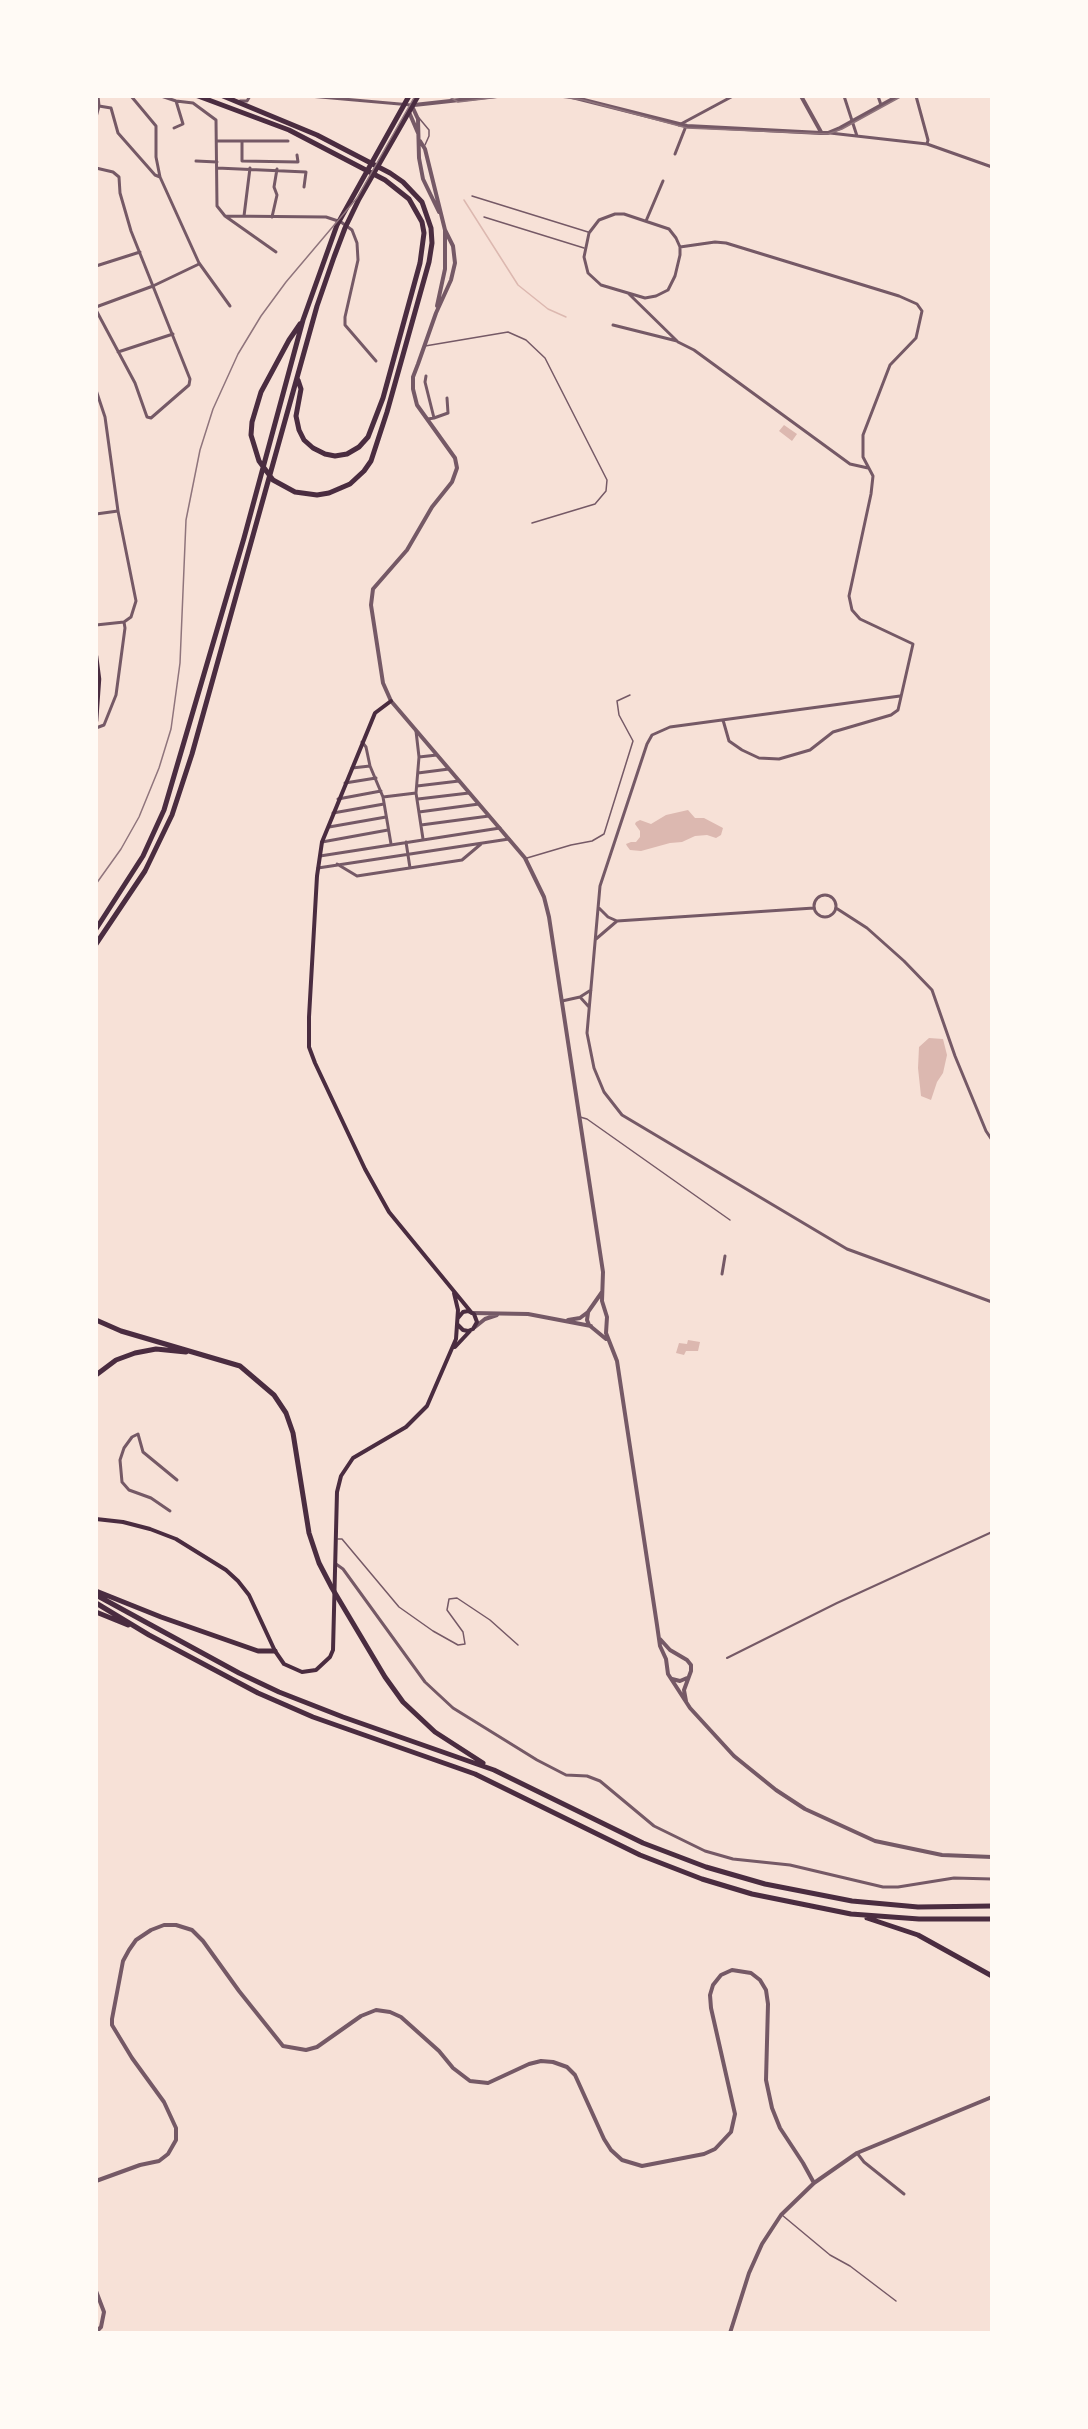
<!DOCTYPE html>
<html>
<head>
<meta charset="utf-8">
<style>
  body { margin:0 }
  #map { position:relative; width:1088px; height:2429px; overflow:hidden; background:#f7e1d7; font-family:"Public Sans",sans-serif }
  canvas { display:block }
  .frame { position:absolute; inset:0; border:98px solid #fffaf5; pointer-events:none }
</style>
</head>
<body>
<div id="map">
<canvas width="1088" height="2429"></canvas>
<div class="frame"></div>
</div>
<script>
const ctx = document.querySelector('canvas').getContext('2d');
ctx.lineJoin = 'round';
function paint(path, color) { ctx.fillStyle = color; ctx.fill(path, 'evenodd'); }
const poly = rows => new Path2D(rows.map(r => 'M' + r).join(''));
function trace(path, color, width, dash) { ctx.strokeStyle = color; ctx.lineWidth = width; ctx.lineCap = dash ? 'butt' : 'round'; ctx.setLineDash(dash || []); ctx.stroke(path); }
paint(poly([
  [784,425,797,434,792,441,779,431],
  [688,810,695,818,704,818,723,828,721,835,716,838,707,835,695,836,682,842,670,843,641,851,630,850,627,846,626,844,631,842,636,842,640,837,640,831,635,824,636,822,640,820,651,824,666,815],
  [929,1038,943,1039,947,1055,943,1073,937,1082,931,1100,921,1096,918,1068,919,1047],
  [688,1340,700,1342,698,1351,686,1351,684,1355,676,1353,679,1343,687,1344]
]), '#dcb8b0');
trace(poly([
  [464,200,518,285,548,309,566,317]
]), '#dcb8b0', 1.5);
trace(poly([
  [419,118,429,130,429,136,425,145],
  [472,196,588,232],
  [484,217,584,248],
  [425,346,508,332,526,340,545,358,607,480,606,491,595,504,532,523],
  [527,858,571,845,592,841,604,834,633,741,619,715,617,701,630,695],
  [580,1117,587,1119,730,1220],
  [338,1539,342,1539,399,1607,433,1631,458,1645,465,1644,463,1632,447,1610,449,1599,457,1598,490,1620,518,1645],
  [782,2215,830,2255,850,2266,896,2301]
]), '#755966', 1.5);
trace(poly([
  [727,1658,837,1603,992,1532]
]), '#755966', 2);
trace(poly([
  [131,96,156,126,156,157,160,177,199,263,230,306],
  [161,96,176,101,193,103,216,120,217,206,225,216,276,252],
  [309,96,411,105],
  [844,96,857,136],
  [878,96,881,105],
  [916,96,928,140,927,144],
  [240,101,247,101,250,96],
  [99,106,111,108,118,133,155,175,160,177],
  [96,117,99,106,98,96],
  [679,125,733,96],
  [174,128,183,124,176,101],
  [830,133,927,144,992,167],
  [217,141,288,141],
  [242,141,242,161,298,162,297,155],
  [675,154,686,126],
  [196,161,217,162],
  [96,168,113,172,119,177,120,193,131,231,190,379,189,385,151,418,147,417,135,383,96,310],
  [217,168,306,172,304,187],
  [615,214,624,214,669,229,676,238,680,247,680,255,675,276,668,290,656,296,645,298,601,285,588,273,584,257,589,233,599,220,615,214],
  [225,216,326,217,341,222,352,230,357,243,358,260,345,317,345,325,376,361],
  [244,216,250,168],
  [272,217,277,195,274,187,277,169],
  [646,221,663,181],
  [680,247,715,242,726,243,899,296,917,304,922,311,916,338,890,365,863,435,863,457,873,476,871,494,849,596,852,610,860,619,913,644,898,710,891,715,833,732,810,750,779,759,759,758,742,750,729,741,723,720],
  [96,266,140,252],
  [628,293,678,342,694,350,850,464,868,468],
  [96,307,153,286,199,264],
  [613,325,677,341],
  [118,352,173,334],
  [426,376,425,382,434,418,428,419],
  [96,390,105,417,118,511,136,601,131,617,124,622,125,628,116,695,104,725,96,728],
  [434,418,448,413,447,398],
  [96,514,118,511],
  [96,625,124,622],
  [900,696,670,727,652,735,647,744,600,886,587,1033,594,1068,604,1092,622,1115,847,1249,992,1302],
  [416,731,419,757,416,793,423,839],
  [362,742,366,747,370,766,383,797,391,844],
  [419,757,437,755],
  [352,768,370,766],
  [418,773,449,769],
  [345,783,376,778],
  [417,786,459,781],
  [383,797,416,793],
  [338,799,381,791],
  [418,799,469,793],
  [419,812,479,804],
  [333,813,384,804],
  [421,825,489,816],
  [329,827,386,817],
  [322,842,388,830],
  [406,842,410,868],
  [320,856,500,828],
  [337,864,357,876,462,860,481,844],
  [318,868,509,839],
  '814 906a11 11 0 1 1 22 0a11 11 0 1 1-22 0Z',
  [599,908,608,917,617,921,814,908],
  [836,908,867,928,904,961,932,990,955,1056,986,1131,992,1140],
  [596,939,617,921],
  [580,997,589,1007],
  [562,1001,580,997,591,990],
  [722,1274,725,1256],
  [170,1511,151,1498,129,1490,122,1482,120,1460,124,1448,132,1437,138,1434,143,1452,177,1480],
  [336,1564,343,1569,425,1682,453,1708,537,1760,566,1775,587,1776,600,1781,654,1826,705,1851,733,1859,790,1865,883,1887,898,1887,954,1878,992,1879],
  [857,2153,864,2162,904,2194]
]), '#755966', 3);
trace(poly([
  [568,96,687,126,821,133,828,133,840,128,898,96],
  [801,96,821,132],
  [414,105,496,96],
  [412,106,418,119,419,158,423,179,439,212],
  [409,112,418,133],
  [420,141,425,149,445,230,453,246,455,263,451,280,436,313,418,364,413,377,413,389,417,405,455,458,457,468,452,482,432,507,407,550,373,589,371,605,383,683,391,701,525,858,544,897,549,917,603,1272,602,1301,607,1317,606,1333,617,1361,657,1625,660,1646,666,1659,668,1674,690,1708,734,1756,776,1790,805,1809,875,1841,942,1855,992,1857],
  [437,306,445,269,445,231],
  [472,1313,528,1314,591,1326],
  [588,1313,587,1320,589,1325,606,1339],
  [568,1320,580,1318,588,1312,602,1292],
  [475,1327,485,1319,497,1315],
  [660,1639,670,1650,687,1660,691,1665,691,1671,684,1690,686,1701],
  [672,1679,680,1681,687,1678],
  [96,2181,140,2165,159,2161,168,2154,176,2140,176,2128,164,2102,132,2058,112,2025,112,2019,123,1961,129,1950,136,1940,151,1930,164,1925,176,1925,192,1930,203,1941,239,1991,283,2046,306,2050,317,2047,361,2016,376,2010,390,2012,401,2017,439,2051,453,2068,470,2081,488,2083,529,2064,541,2061,553,2062,567,2067,575,2075,604,2139,611,2150,622,2160,642,2166,704,2154,715,2149,731,2132,735,2114,711,2008,710,1995,713,1985,721,1975,732,1970,751,1973,760,1980,766,1990,768,2004,766,2080,772,2108,780,2128,803,2163,814,2183],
  [96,2291,104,2312,101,2327,96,2332],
  [730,2333,749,2273,762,2244,781,2215,814,2183,857,2153,992,2097]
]), '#755966', 4);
trace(poly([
  [391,701,375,713,322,842,317,876,309,1017,309,1047,315,1063,365,1169,389,1212,471,1312],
  [457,1324,463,1330,468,1331,473,1329,477,1322,474,1314,468,1311,463,1312,458,1318],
  [455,1347,470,1331],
  [96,1519,123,1522,150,1529,176,1539,226,1570,238,1581,249,1595,275,1651,284,1664,302,1672,316,1670,330,1657,333,1650,337,1492,341,1476,353,1458,406,1427,427,1406,456,1339,458,1310,454,1293]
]), '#4a2c40', 4);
trace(poly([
  [96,656,99,679,96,721]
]), '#4a2c40', 4.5);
trace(poly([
  [198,96,289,130,385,180,409,199,422,222,424,233,420,263,383,398,368,437,359,447,347,454,335,456,325,454,313,448,304,440,299,430,296,416,301,389,298,380],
  [223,96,317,135,390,173,403,182,422,202,431,228,432,243,429,262,387,412,371,461,364,471,350,484,329,493,317,495,295,492,273,480,259,461,251,435,252,422,261,392,289,340,300,324],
  [96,929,143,856,164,810,244,538,303,320,337,225,409,96],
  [96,944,145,871,172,815,192,754,317,306,334,257,345,228,359,199,418,96],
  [96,1320,121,1331,240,1366,274,1395,286,1413,293,1433,309,1533,319,1563,332,1588,385,1677,403,1702,435,1732,483,1763],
  [96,1375,116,1360,135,1353,156,1349,186,1352],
  [96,1591,161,1617,258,1651,275,1651],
  [96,1595,239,1673,279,1692,343,1717,494,1770,643,1843,706,1867,765,1884,852,1901,918,1907,992,1906],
  [96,1603,149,1635,258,1693,313,1717,475,1774,640,1855,702,1879,752,1894,851,1914,919,1919,992,1919],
  [96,1612,128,1625],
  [867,1918,918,1935,992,1976]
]), '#4a2c40', 5);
trace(poly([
  [448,96,458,102,508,96],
  [554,96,583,100,687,128,828,134,842,129,902,96]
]), '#8f747c', 1.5);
trace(poly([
  [96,884,121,849,139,817,159,768,171,729,180,663,186,520,200,450,213,409,238,354,261,316,286,282,357,198,415,96]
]), '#8f747c', 1.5);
</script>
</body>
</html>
